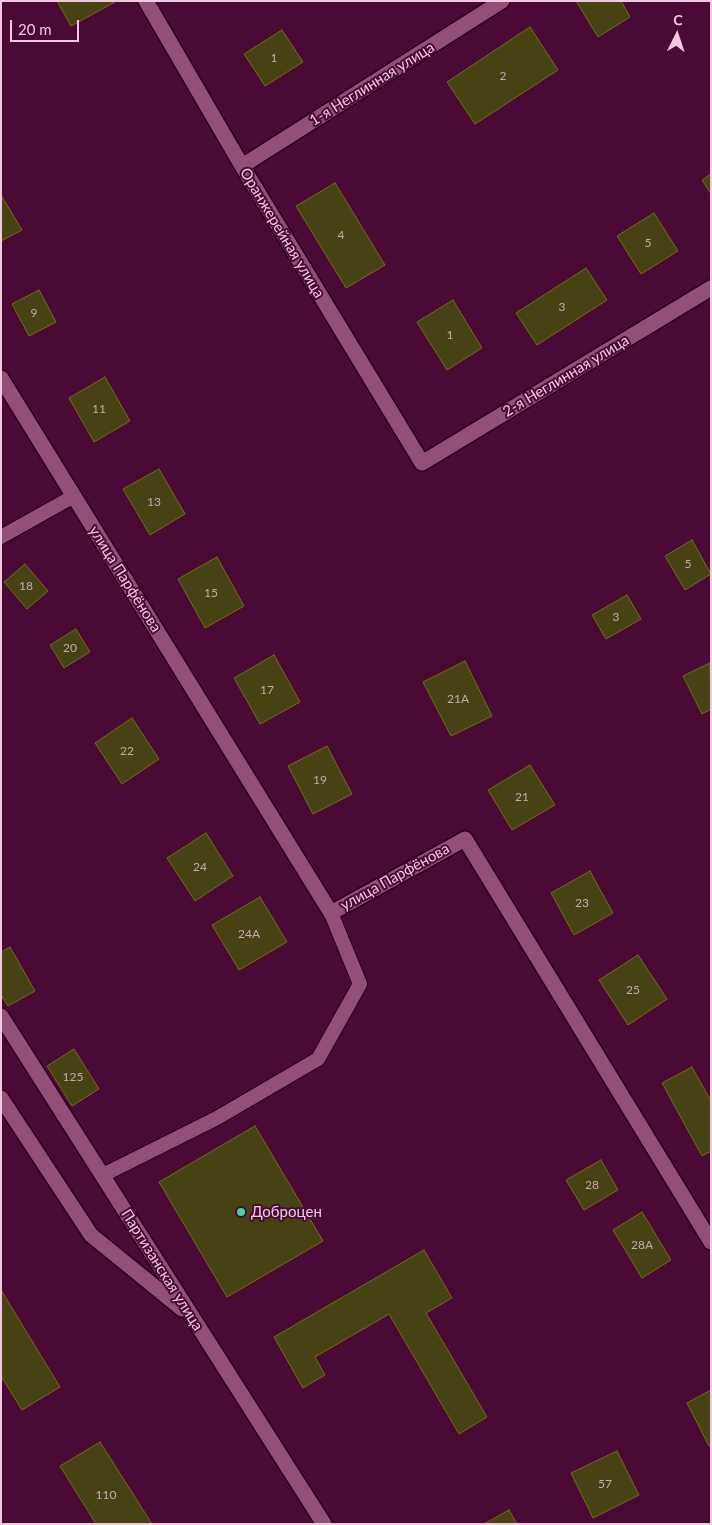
<!DOCTYPE html>
<html>
<head>
<meta charset="utf-8">
<style>
  body { margin:0 }
  #map { position:relative; width:712px; height:1525px; overflow:hidden; background:#4a0a36; font-family:Lato,sans-serif }
  canvas { display:block }
  .frame { position:absolute; inset:0; border:2px solid #f2cadf; pointer-events:none }
  .north { position:absolute; left:652px; top:10px; width:50px; height:50px; -webkit-text-stroke:4px #4a0a36; paint-order:stroke; rotate:4deg; font-size:14px; font-weight:700; line-height:20px; text-align:center; color:#f2cadf }
  .north::after { content:''; display:block; margin:auto; width:18px; height:22px; background:#f2cadf; clip-path:polygon(50% 0,100% 100%,50% 72%,0 100%) }
  .scale { position:absolute; left:10px; top:20px; width:69px; height:22px; box-sizing:border-box; border:2px solid #f2cadf; border-top:0; padding-left:6px; font-size:15px; line-height:18px; white-space:nowrap; color:#f2cadf; -webkit-text-stroke:4px #4a0a36; paint-order:stroke }
</style>
</head>
<body>
<div id="map">
<canvas width="712" height="1525"></canvas>
<div class="frame"></div>
<div class="north">С</div>
<div class="scale">20 m</div>
</div>
<script>
const ctx = document.querySelector('canvas').getContext('2d');
ctx.lineJoin = 'round';
function paint(path, color) { ctx.fillStyle = color; ctx.fill(path, 'evenodd'); }
const poly = rows => new Path2D(rows.map(r => 'M' + r).join(''));
function trace(path, color, width, dash) { ctx.strokeStyle = color; ctx.lineWidth = width; ctx.lineCap = dash ? 'butt' : 'round'; ctx.setLineDash(dash || []); ctx.stroke(path); }
function label(font, color, halo, rows, align = 'center') {
  ctx.font = font + ' Lato,sans-serif'; ctx.lineWidth = 4; ctx.setLineDash([]); ctx.textBaseline = 'middle'; ctx.strokeStyle = halo; ctx.fillStyle = color; for (const [text, x, y, turn = 0] of rows) {
    ctx.save(); ctx.translate(x, y); ctx.rotate((+turn || 0) * Math.PI / 180); ctx.textAlign = isNaN(turn) ? turn : align; if (halo) ctx.strokeText(text, 0, 0); ctx.fillText(text, 0, 0); ctx.restore();
  }
}
const building = poly([
  [57,1,114,1,115,2,71,26,57,1],
  [576,1,621,1,630,17,598,37,576,1],
  [530,27,558,70,475,124,447,82,530,27],
  [282,30,303,62,265,86,244,54,282,30],
  [711,174,711,194,702,180,711,174],
  [335,183,385,265,346,288,296,206,335,183],
  [1,195,22,230,1,241,1,195],
  [654,213,678,251,641,274,617,236,654,213],
  [586,268,607,300,537,345,516,313,586,268],
  [39,290,56,322,29,336,12,304,39,290],
  [453,300,482,348,447,370,417,322,453,300],
  [105,377,130,421,94,442,69,398,105,377],
  [159,469,185,514,150,535,123,489,159,469],
  [692,540,711,574,685,590,665,556,692,540],
  [217,557,244,606,205,628,178,579,217,557],
  [25,564,48,591,27,609,4,582,25,564],
  [627,595,641,619,606,639,592,615,627,595],
  [76,629,90,652,64,668,50,645,76,629],
  [274,655,300,702,260,724,234,678,274,655],
  [465,661,492,716,451,736,423,682,465,661],
  [710,663,711,709,702,714,683,676,710,663],
  [132,718,159,759,122,784,95,743,132,718],
  [327,746,352,794,313,814,288,766,327,746],
  [530,765,555,805,512,830,488,790,530,765],
  [206,833,233,876,195,901,167,858,206,833],
  [590,871,613,913,574,935,551,893,590,871],
  [260,897,287,942,239,970,212,925,260,897],
  [10,947,35,991,8,1006,1,995,1,952,10,947],
  [638,955,667,999,628,1025,599,980,638,955],
  [74,1049,99,1089,72,1106,47,1066,74,1049],
  [692,1067,711,1101,711,1151,702,1156,662,1083,692,1067],
  [255,1126,323,1241,227,1297,159,1182,255,1126],
  [601,1160,618,1190,584,1210,566,1180,601,1160],
  [642,1212,671,1260,642,1278,613,1230,642,1212],
  [424,1250,452,1298,426,1313,487,1417,459,1434,389,1314,315,1357,325,1375,303,1388,274,1337,424,1250],
  [1,1290,60,1387,22,1410,1,1376,1,1290],
  [711,1390,711,1445,709,1446,687,1403,711,1390],
  [100,1442,152,1524,96,1524,60,1466,100,1442],
  [617,1451,639,1495,593,1518,571,1473,617,1451],
  [509,1510,517,1524,484,1524,509,1510]
]);
paint(building, '#464214');
trace(building, '#756d10', 1);
const service = poly([
  [1,537,74,496],
  [103,1175,217,1118,318,1059,360,984,331,913]
]);
const minor = poly([
  [146,1,242,166,422,463,711,288],
  [242,166,502,1],
  [1,378,331,913,465,839,711,1242],
  [1,1016,324,1524],
  [1,1098,91,1235,182,1309]
]);
trace(service, '#29001b', 16);
trace(minor, '#29001b', 18);
trace(service, '#944f78', 14);
trace(minor, '#944f78', 15);
for (const [x, y, r, color] of [
  [241,1212,5,"#45d49f"]
]) { const dot = new Path2D(); dot.arc(x, y, r, 0, 2 * Math.PI); ctx.fillStyle = color; ctx.fill(dot); trace(dot, '#4a0a36', 2); }
label('12px', '#c7a8ac', null, [
  ["1",274,58],
  ["2",503,76],
  ["4",341,235],
  ["5",648,243],
  ["3",562,307],
  ["9",34,313],
  ["1",450,335],
  ["11",99,409],
  ["13",154,502],
  ["5",688,564],
  ["18",26,586],
  ["15",211,593],
  ["3",616,617],
  ["20",70,648],
  ["17",267,690],
  ["21А",458,699],
  ["22",127,751],
  ["19",320,780],
  ["21",522,797],
  ["24",200,867],
  ["23",582,903],
  ["24А",249,934],
  ["25",633,990],
  ["125",73,1077],
  ["28",592,1185],
  ["28А",642,1245],
  ["57",605,1484],
  ["110",106,1495]
]);
label('15px', '#f2cadf', '#4a0a36', [
  ["1-я Неглинная улица",372,84,-32],
  ["Оранжерейная улица",282,233,59],
  ["2-я Неглинная улица",566,376,-31],
  ["улица Парфёнова",125,579,58],
  ["улица Парфёнова",395,877,-29],
  ["Партизанская улица",162,1270,58]
]);
label('15px', '#f2cadf', '#4a0a36', [
  ["Доброцен",251,1212]
], 'left');
</script>
</body>
</html>
